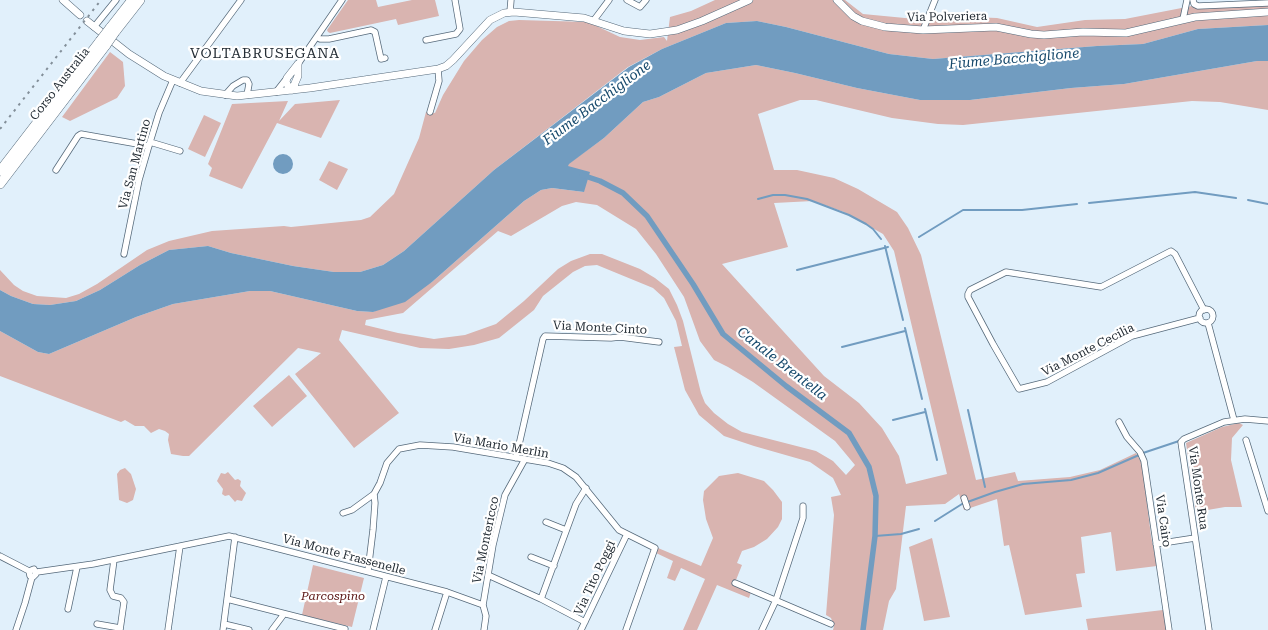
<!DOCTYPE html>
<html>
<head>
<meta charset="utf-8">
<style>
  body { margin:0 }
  canvas { display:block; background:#e1f0fb }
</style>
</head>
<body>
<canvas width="1268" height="630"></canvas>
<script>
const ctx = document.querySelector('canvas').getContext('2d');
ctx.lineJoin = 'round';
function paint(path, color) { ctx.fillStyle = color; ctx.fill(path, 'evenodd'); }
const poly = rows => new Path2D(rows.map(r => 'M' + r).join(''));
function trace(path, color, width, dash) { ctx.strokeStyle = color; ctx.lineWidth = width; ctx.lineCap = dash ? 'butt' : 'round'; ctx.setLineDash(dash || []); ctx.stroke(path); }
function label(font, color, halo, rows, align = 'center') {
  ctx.font = font + ' "Roboto Serif",serif'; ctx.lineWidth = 4.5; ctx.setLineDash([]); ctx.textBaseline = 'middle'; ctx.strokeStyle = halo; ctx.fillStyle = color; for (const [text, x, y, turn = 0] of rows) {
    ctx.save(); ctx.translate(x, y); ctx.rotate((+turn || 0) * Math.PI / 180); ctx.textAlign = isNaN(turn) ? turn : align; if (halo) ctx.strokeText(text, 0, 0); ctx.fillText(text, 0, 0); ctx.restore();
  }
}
paint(poly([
  [348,0,376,0,378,7,412,0,435,0,439,16,398,25,396,19,330,33,328,32,327,30],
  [715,0,845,0,863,14,926,20,971,17,997,18,1037,27,1085,20,1125,19,1197,5,1268,2,1268,25,1198,29,1143,44,1097,46,933,59,889,54,786,27,757,21,726,23,662,49,628,67,494,170,404,251,383,265,360,272,334,272,293,266,231,253,208,246,169,250,140,265,100,290,76,301,50,305,33,304,11,296,0,290,0,270,14,285,23,291,37,296,66,298,79,294,97,284,147,250,169,241,212,231,284,226,291,227,361,220,370,217,394,194,419,138,426,112,435,113,443,95,464,61,482,40,497,27,509,21,519,20,588,22,620,37,640,40,664,37,667,41,670,17,691,11],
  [110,52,123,62,125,86,117,98,70,121,62,117],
  [1257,61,1268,61,1268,110,1220,102,1192,101,963,125,938,124,892,118,816,100,800,100,758,114,774,170,797,170,834,178,858,189,897,212,908,228,921,255,976,480,1015,472,1018,481,1070,477,1100,470,1136,453,1142,464,1151,536,1157,566,1116,571,1111,532,1081,537,1085,573,1076,574,1082,607,1025,615,1009,545,1004,546,997,499,964,510,959,494,945,504,906,506,896,589,889,601,883,630,833,630,834,626,831,618,826,615,834,515,831,497,841,495,833,478,810,462,754,446,724,436,699,415,685,390,674,347,682,346,676,321,664,298,653,288,597,265,585,266,573,272,543,296,534,310,499,338,474,345,449,349,420,348,342,330,339,340,399,413,354,448,295,374,321,353,298,348,189,456,183,456,171,454,168,440,169,434,165,431,159,429,151,433,144,426,135,426,125,420,121,422,0,376,0,331,38,352,49,354,136,317,173,304,250,291,270,291,357,311,373,312,432,282,524,201,541,190,552,188,584,192,568,166,568,164,604,138,643,102,659,97,706,73,756,65,795,73,857,88,920,100,970,100,1071,88,1124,84],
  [813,201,844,212,883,234,894,251,947,474,906,484,899,456,882,428,859,403,824,376,722,264,788,247,774,203],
  [576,202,597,205,636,229,656,254,684,297,700,341,714,360,728,367,753,382,835,441,855,465,846,475,833,461,816,451,742,432,728,424,714,413,705,403,701,393,683,321,677,305,669,289,655,278,640,269,602,254,590,254,571,261,558,269,524,301,496,324,465,335,434,339,398,333,365,325,366,320,403,313,498,231,511,236,562,206],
  [340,100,321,138,277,123,242,189,209,176,212,168,208,164,232,104,288,101,279,121,295,104],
  [204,115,221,123,205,157,188,149],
  [329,161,348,169,337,190,319,180],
  [289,375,307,396,272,427,253,406],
  [1239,423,1243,425,1232,438,1231,460,1242,507,1225,507,1196,512,1186,443,1222,427],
  [125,468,131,474,136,489,133,500,127,503,119,500,117,474,120,470],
  [228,472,235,480,238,479,241,481,240,486,246,493,242,501,237,500,235,502,229,495,225,496,222,494,223,489,217,481,221,473,225,474],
  [738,473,764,481,773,490,782,502,782,519,778,527,767,539,754,547,742,551,737,563,742,565,734,585,751,592,749,598,717,585,697,630,683,630,705,579,681,568,675,581,667,578,673,561,656,553,658,548,701,566,713,538,706,519,703,500,704,491,719,476],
  [932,538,950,617,924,621,909,547],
  [313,565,364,578,352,627,302,615],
  [1163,610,1165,614,1167,630,1088,630,1086,619]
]), '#d9b4b0');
paint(poly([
  [757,21,786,27,889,54,933,59,1097,46,1143,44,1198,29,1268,25,1268,61,1257,61,1124,84,1071,88,970,100,920,100,857,88,795,73,756,65,706,73,659,97,643,102,604,138,569,164,568,166,590,172,584,192,552,188,541,190,524,201,432,282,405,302,373,312,357,311,270,291,250,291,173,304,136,317,49,354,38,352,0,331,0,290,11,296,33,304,50,305,76,301,100,290,140,265,169,250,208,246,231,253,293,266,334,272,360,272,383,265,404,251,494,170,629,67,662,49,726,23],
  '273 164a10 10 0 1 1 20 0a10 10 0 1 1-20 0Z'
]), '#719cc0');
trace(poly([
  [758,199,773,195,785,195,807,199,849,215,866,224,873,229,881,239],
  [1248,200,1268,204],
  [1089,203,1195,192,1236,198],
  [919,237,963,210,1022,210,1077,204],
  [885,246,903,320],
  [797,270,888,247],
  [905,328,922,399],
  [842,347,905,331],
  [925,409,937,460],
  [968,410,985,487],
  [893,420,925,412],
  [1143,453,1179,441],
  [935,521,962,504,995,492,1023,484,1071,480,1098,473,1139,455],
  [875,536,901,534,919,529]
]), '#719cc0', 2);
trace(poly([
  [582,175,600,181,623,193,647,216,693,284,723,334,786,386,849,433,869,467,876,496,875,536,863,630]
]), '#719cc0', 5.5);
const minor = poly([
  [627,0,640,7,646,0],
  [1193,0,1194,4,1198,6,1268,3],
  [510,12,511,0],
  [1183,19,1187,0],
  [594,20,609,0],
  [94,27,116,0],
  [923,30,935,0],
  [317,37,320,39,329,39,371,30,375,32,381,59,385,58],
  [426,40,456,34,460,29,455,0],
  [298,64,342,0],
  [180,83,241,0],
  [276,92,287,78],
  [225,95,233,86,243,80,247,80,249,84,247,95],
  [430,112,439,81,438,69],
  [150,142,180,151],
  [56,170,78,136,81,134,149,146],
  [124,254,139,180,150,142,159,113,173,80],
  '1199 316a7 7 0 1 1 14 0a7 7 0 1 1-14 0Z',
  [1200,318,1132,336,1047,382,1019,389,993,344,968,297,968,294,970,290,1006,272,1101,287,1171,251,1175,254,1204,310],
  [1208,323,1234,420],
  [1119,422,1127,437,1140,452,1144,461,1169,630],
  [1246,440,1268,511],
  [516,458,543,339,545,336,611,338,620,337,659,342],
  [964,498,967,507],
  [343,513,352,510,374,494,380,483,387,463,399,449,420,445,453,447,548,463,563,468,576,477,619,530,655,548,626,630],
  [546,522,566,530],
  [1156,544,1195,538],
  [0,556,29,571,34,569,36,574,33,577,30,576,29,571],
  [531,557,554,566],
  [114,560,110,590,113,596,121,598,124,602,120,630],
  [368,571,373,530,375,503,374,494],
  [37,572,93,564,229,536,447,592,483,605],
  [488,575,541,599,585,622],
  [735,583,831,624],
  [227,599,345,629],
  [541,599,576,504,586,488],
  [68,609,77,567],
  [97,624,120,628],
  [224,624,249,630],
  [16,630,25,603,32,577],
  [168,630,180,546],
  [223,630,235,537],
  [272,630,284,614],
  [373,630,386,577],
  [435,630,447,592],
  [484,630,486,616,483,605,493,545,505,495,525,459],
  [581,630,627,534],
  [762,630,776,600,803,518,803,506],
  [1209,630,1181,442,1184,439,1224,422,1245,419,1268,421]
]);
const tertiary = poly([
  [63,0,80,15],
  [837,0,853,16,862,21,885,27,923,30,996,27,1031,34,1044,35,1083,32,1126,33,1195,17,1268,12],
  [87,21,129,54,164,76,201,91,237,96,310,88,438,69,446,66,453,60,490,20,504,13,514,12,584,18,624,31,650,34,677,30,702,21,749,0],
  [290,90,286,82,287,78,298,64],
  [292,90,298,76,298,64]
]);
const trunk = poly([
  [110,28,132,0],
  [115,32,140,0],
  [0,171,100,41],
  [0,184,106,45]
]);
trace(minor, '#566a7b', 7);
trace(tertiary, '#566a7b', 8);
trace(trunk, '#566a7b', 10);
trace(minor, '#fff', 5.5);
trace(tertiary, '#fff', 7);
trace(trunk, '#fff', 9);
trace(poly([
  [0,129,101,0]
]), '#838f99', 2, [2.5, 5]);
const trunkBridge = poly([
  [100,41,110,28],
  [106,45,115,32]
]);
trace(trunkBridge, '#566a7b', 10, []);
trace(trunkBridge, '#fff', 9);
label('12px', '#242d35', '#fff', [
  ["Via Polveriera",947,17,-1],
  ["Corso Australia",60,84,-52],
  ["Via San Martino",135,164,-75],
  ["Via Monte Cinto",600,328,3],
  ["Via Monte Cecilia",1088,350,-27],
  ["Via Mario Merlin",501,446,10],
  ["Via Monte Rua",1198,488,82],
  ["Via Cairo",1163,521,82],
  ["Via Montericco",486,540,-78],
  ["Via Monte Frassenelle",344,555,15],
  ["Via Tito Poggi",595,578,-65]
]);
label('italic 12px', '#5b1615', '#fff', [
  ["Parcospino",333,596]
]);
ctx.letterSpacing = '1px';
label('14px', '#242d35', '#fff', [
  ["VOLTABRUSEGANA",265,54]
]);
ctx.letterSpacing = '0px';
label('italic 14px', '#16496c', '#fff', [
  ["Fiume Bacchiglione",1014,59,-5],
  ["Fiume Bacchiglione",597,103,-37],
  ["Canale Brentella",782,364,38]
]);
</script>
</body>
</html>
